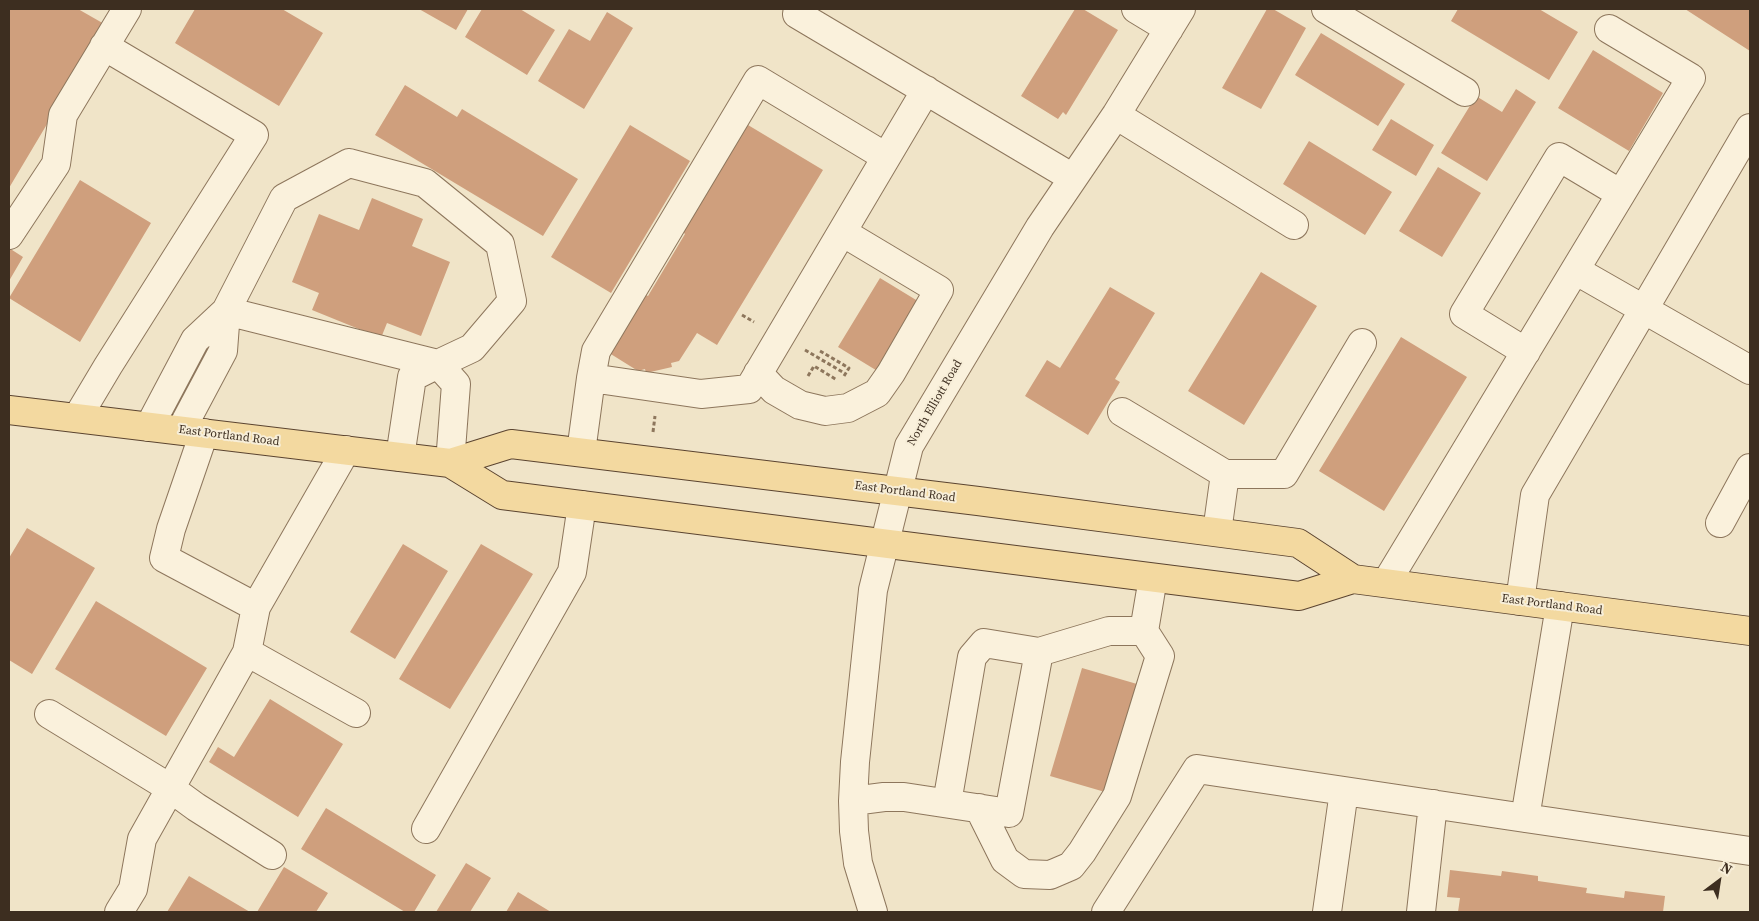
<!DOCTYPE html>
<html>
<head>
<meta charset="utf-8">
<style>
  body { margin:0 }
  #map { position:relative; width:1759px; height:921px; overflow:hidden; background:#f0e4c8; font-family:"Source Serif 4",serif }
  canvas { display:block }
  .frame { position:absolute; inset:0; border:10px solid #3d2e20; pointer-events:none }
  .north { position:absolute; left:1694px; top:856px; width:50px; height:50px; -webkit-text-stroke:4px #f7eed8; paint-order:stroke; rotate:31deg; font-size:14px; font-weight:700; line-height:20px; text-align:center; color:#3d2e20 }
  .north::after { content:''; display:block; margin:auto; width:18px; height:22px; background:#3d2e20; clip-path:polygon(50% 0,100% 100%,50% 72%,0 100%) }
</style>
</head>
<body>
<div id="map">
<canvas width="1759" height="921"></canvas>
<div class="frame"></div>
<div class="north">N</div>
</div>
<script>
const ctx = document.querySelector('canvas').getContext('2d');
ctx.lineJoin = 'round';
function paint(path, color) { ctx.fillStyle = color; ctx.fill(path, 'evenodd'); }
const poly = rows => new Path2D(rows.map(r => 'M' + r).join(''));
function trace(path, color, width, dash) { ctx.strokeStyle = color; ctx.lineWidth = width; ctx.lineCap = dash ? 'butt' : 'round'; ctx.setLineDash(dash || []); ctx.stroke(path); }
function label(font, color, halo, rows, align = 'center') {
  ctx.font = font + ' "Source Serif 4",serif'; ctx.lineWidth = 4; ctx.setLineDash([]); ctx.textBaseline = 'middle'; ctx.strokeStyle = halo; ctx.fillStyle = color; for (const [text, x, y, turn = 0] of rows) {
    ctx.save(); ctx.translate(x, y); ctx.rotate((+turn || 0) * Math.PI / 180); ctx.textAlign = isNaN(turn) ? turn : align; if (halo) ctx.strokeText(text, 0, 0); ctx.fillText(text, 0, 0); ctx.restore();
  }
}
paint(poly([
  [9,9,78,9,106,25,9,188],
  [195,9,282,9,323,33,279,106,175,43],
  [419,9,468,9,456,30],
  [482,9,520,9,555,30,527,75,465,37],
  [1075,9,1083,9,1118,30,1066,115,1063,112,1058,119,1021,96],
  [1267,9,1273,9,1306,28,1261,109,1222,88],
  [1458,9,1539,9,1578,32,1549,80,1451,21],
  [1685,9,1750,9,1750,51],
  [607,12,633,28,584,109,538,81,569,29,590,41],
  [1321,33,1405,84,1378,126,1295,75],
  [1593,50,1663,93,1629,151,1558,108],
  [405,85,457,117,462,109,578,179,543,236,375,135],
  [1516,89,1536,102,1487,181,1441,153,1476,96,1502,112],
  [1391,119,1434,145,1416,176,1372,150],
  [630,125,690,161,611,293,551,257],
  [748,125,823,170,717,345,697,333,679,361,671,363,672,367,646,373,645,369,638,371,606,351,642,293,648,296,685,234,683,232],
  [1309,141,1392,192,1365,235,1283,184],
  [1438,167,1481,193,1442,257,1399,231],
  [80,180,151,223,80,342,9,298],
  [372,198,423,219,412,246,450,262,421,336,387,323,381,338,312,310,319,293,292,282,319,214,359,230],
  [9,248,23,257,9,281],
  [1261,272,1317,306,1244,425,1188,391],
  [880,278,926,306,884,375,838,347],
  [1110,287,1155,313,1115,379,1120,382,1088,435,1025,396,1047,360,1060,368],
  [1401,337,1467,377,1384,511,1319,471],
  [27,528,95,568,32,674,9,660,9,558],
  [403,544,448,571,395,659,350,632],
  [481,544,533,574,450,709,399,679],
  [96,601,207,668,166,736,55,669],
  [1082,668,1137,684,1105,792,1050,776],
  [270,699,343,744,298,817,209,762,218,747,234,757],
  [326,808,436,875,414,912,405,912,301,849],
  [466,863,491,878,470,912,436,912],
  [284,867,328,893,316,912,257,912],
  [1450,870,1501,876,1502,871,1538,876,1538,881,1587,888,1586,893,1624,898,1625,891,1665,896,1663,912,1458,912,1460,898,1447,897],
  [189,876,250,912,167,912],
  [518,892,551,912,506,912]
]), '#cf9f7d');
const minor = poly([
  [1136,9,1169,29],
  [1326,9,1465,92],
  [797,14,1073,178],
  [1116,115,1294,225],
  [349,163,425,183,500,244,512,301,472,348,438,364,226,311,284,198,349,163],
  [9,235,56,164,63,115,127,9],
  [1575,270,1750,370],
  [1526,352,1464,314,1559,157,1621,194],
  [758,373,774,390,800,405,825,411,848,408,877,393,891,373,939,290,842,232],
  [591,378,596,351,758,80,886,157],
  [1122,412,1225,474,1284,474,1362,343],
  [77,418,108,366,254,135,104,46],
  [149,427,195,340,226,311,223,351,181,430],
  [204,433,171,529,164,558,256,607],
  [581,452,591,378,701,394,749,389,926,90],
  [400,457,412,377,438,364,456,384,450,463],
  [1720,523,1750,468],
  [1217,532,1225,474],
  [1386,583,1691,78,1609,29],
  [1520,601,1535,495,1750,128],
  [1560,606,1525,818,1750,851],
  [247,652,356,713],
  [1039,652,1109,631,1144,631],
  [49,714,170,788,196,807,272,855],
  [853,801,884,797,904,797,1009,813,1039,652,984,643,972,657,947,803],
  [979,808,1005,860,1024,874,1050,875,1071,866,1082,852,1117,796,1160,656,1144,631,1153,578],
  [426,829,572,572,582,505],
  [119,912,133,889,142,839,247,652,256,607,346,450],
  [873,912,858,863,854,831,853,801,855,762,873,590,909,446,1040,227,1116,115,1181,9],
  [1106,912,1197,769,1525,818],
  [1327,912,1344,791],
  [1421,912,1433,804]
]);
const major = poly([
  [9,410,450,463,511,444,978,501,1298,543,1353,579],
  [450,463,502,495,1299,596,1353,579,1750,631]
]);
trace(minor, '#8d765c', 30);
trace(major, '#5b4430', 30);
trace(poly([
  [742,315,754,322],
  [805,350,846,374],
  [820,351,849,368,844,376],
  [808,376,814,366,837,380],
  [653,432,655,416]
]), '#8d765c', 3, [4, 2.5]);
trace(minor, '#faf1dc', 28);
trace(major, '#f3d9a0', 28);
label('12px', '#3d2e20', '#f7eed8', [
  ["North Elliott Road",935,403,-60],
  ["East Portland Road",229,436,7],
  ["East Portland Road",905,492,7],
  ["East Portland Road",1552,605,7]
]);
</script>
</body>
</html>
